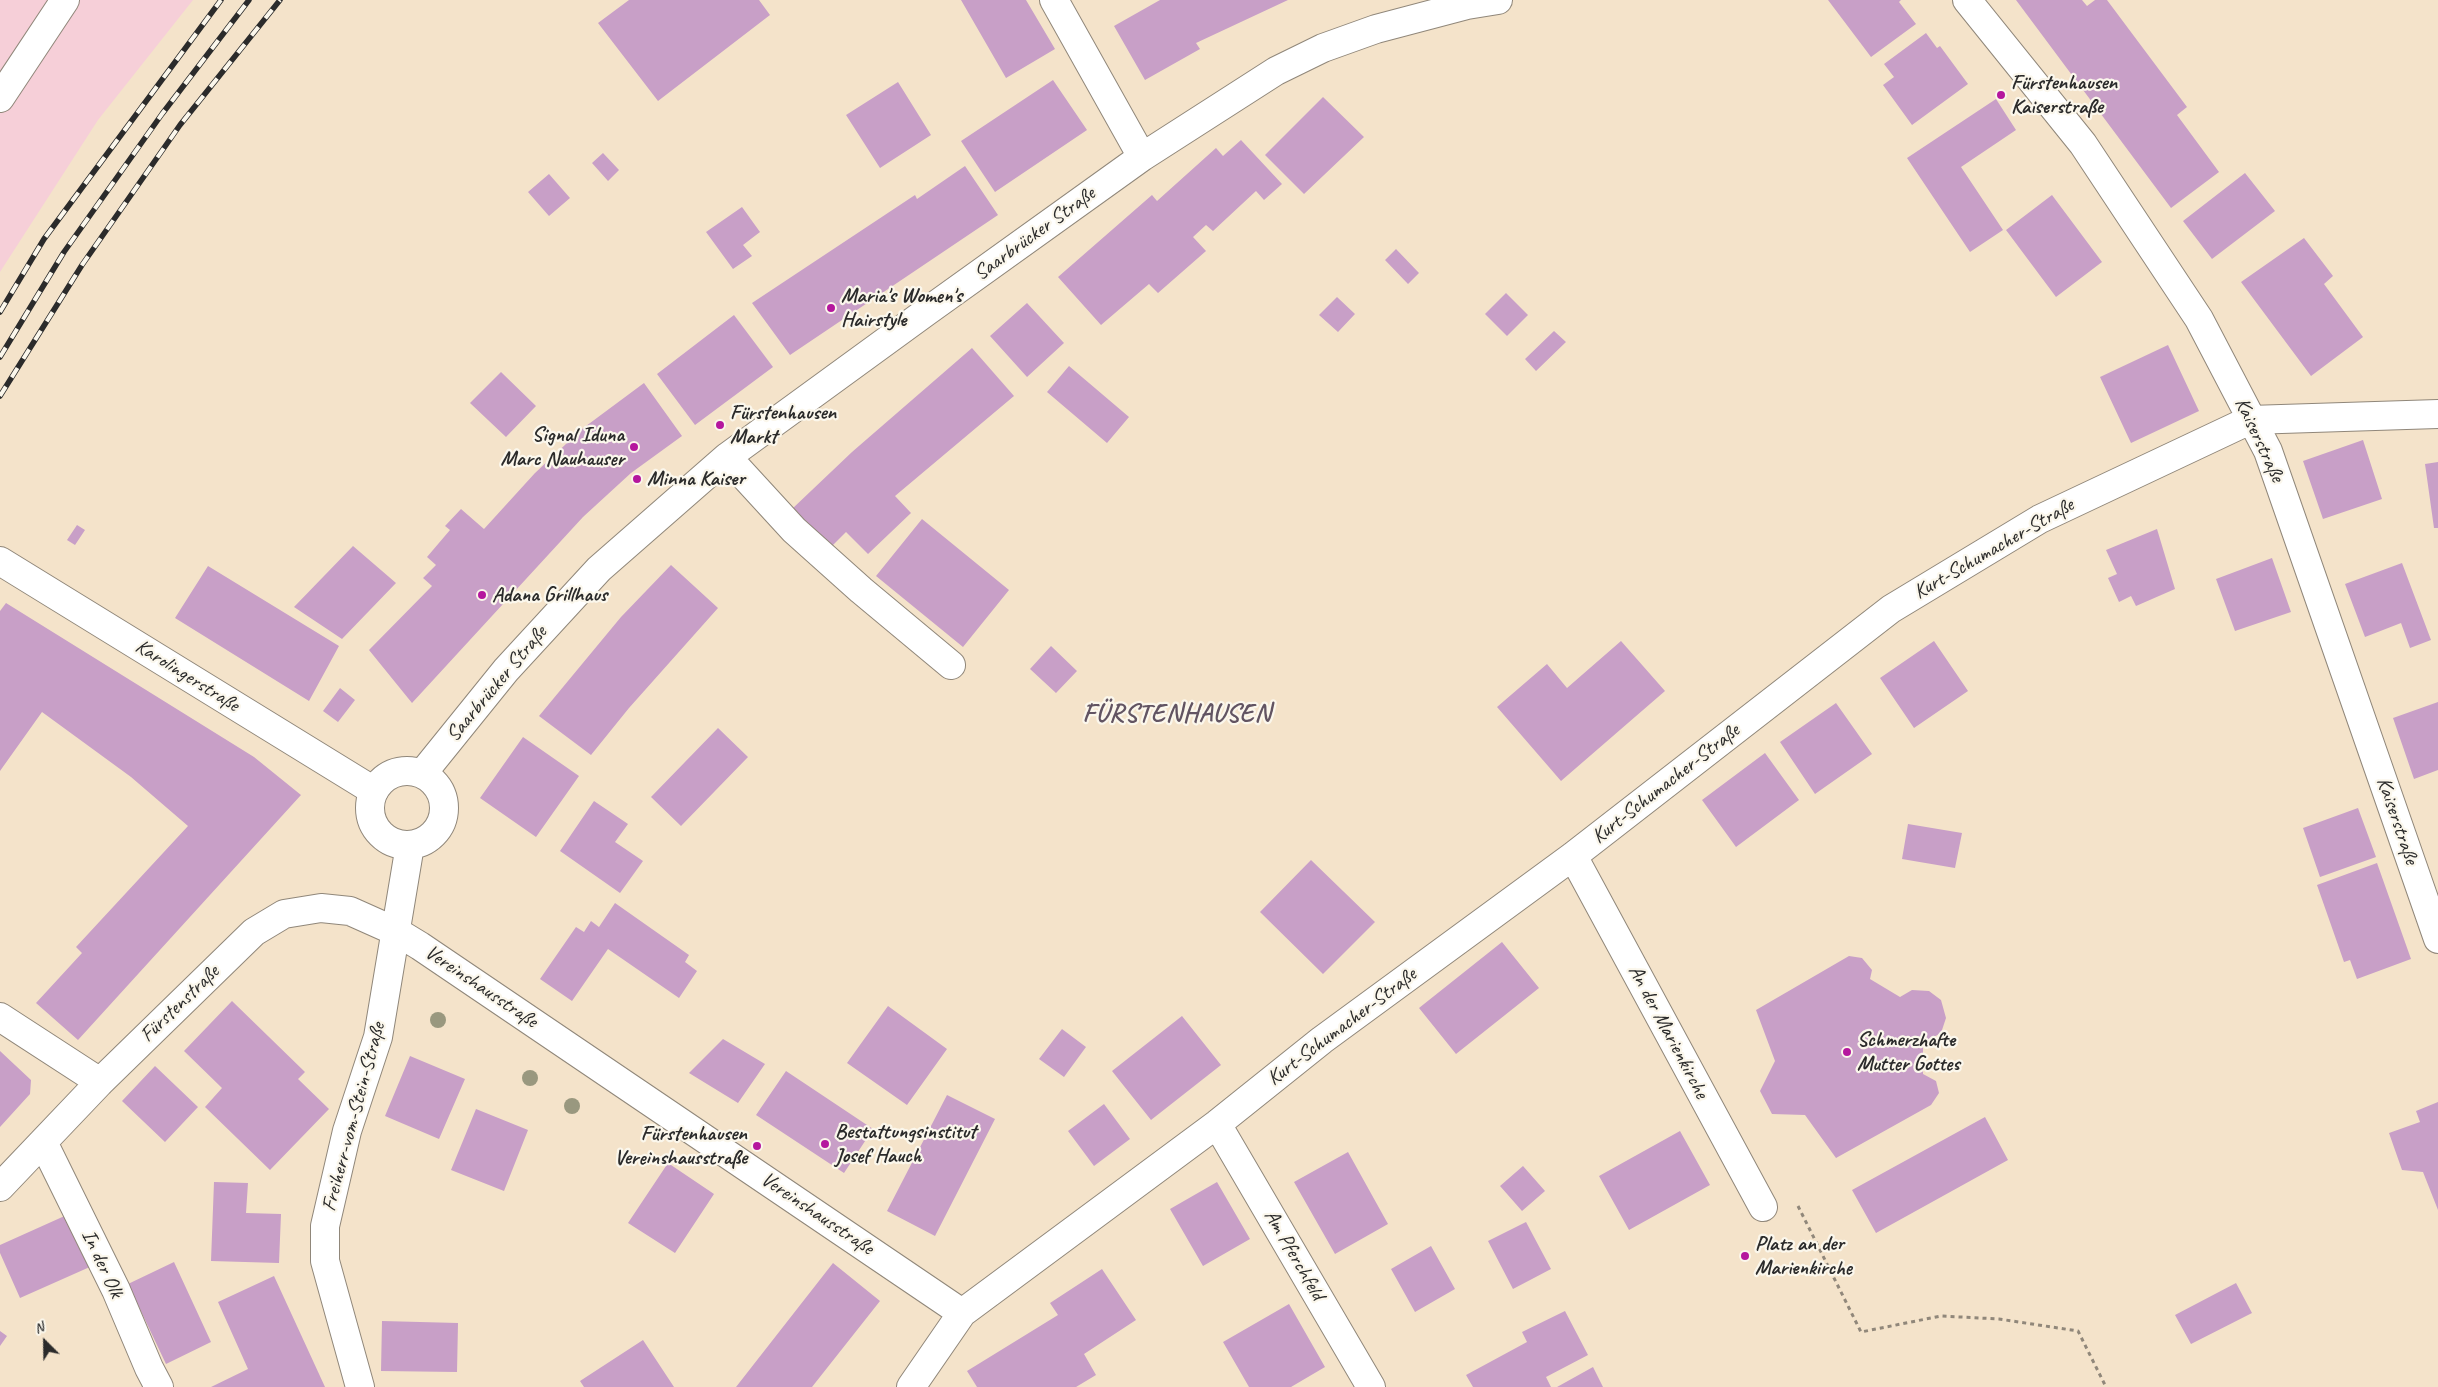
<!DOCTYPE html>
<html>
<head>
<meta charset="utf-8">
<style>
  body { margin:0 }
  #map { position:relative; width:2438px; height:1387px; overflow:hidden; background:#f4e3ca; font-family:Caveat,sans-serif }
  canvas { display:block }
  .north { position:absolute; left:20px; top:1317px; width:50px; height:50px; -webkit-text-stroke:4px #fbf7ec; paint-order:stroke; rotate:337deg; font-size:14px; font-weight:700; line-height:20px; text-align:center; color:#2b2b2b }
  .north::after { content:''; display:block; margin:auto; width:18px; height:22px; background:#2b2b2b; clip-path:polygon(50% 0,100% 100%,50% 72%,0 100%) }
</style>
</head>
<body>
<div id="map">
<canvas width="2438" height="1387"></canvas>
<div class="north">N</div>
</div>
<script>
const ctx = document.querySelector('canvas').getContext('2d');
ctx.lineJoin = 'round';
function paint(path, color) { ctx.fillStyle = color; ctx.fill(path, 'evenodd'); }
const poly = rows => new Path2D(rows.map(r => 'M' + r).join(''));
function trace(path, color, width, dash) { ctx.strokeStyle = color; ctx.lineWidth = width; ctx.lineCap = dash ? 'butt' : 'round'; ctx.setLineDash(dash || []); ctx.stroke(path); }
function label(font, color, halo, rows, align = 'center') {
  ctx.font = font + ' Caveat,sans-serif'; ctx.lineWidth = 4.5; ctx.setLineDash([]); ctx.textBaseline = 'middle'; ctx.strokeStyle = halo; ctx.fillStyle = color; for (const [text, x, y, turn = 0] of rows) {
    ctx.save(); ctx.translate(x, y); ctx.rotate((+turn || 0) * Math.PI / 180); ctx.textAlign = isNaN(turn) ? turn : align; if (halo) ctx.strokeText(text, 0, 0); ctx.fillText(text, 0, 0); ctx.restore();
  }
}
paint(poly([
  [0,0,193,0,98,120,0,272]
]), '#f6cfd8');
paint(poly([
  [629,0,759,0,770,15,658,101,598,23],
  [961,0,1026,0,1055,49,1006,78],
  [1160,0,1288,0,1196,43,1200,49,1145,80,1114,26],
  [1828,0,1901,0,1899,2,1916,24,1871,57],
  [2016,0,2082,0,2087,6,2095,0,2107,0,2187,107,2177,115,2219,172,2171,208],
  [1926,33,1937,48,1940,46,1968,84,1912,125,1883,85,1894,77,1884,64],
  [1053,80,1087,130,995,192,961,141],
  [898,82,931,135,880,168,846,115],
  [1323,97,1364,137,1304,194,1265,155],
  [1996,99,2016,130,1961,167,2003,230,1970,252,1907,158],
  [1241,140,1282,184,1264,200,1256,191,1213,231,1206,225,1193,237,1206,251,1158,293,1149,284,1101,325,1058,277,1152,195,1157,201,1216,148,1223,156],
  [603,153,619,170,608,181,592,163],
  [965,166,998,215,790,355,752,303,915,195,917,199],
  [2245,173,2275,211,2212,259,2183,221],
  [549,174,570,198,549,216,528,192],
  [2052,195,2102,262,2056,297,2006,230],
  [742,207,760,232,743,245,752,256,733,269,706,232],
  [2304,238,2333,276,2324,284,2363,337,2311,376,2241,282],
  [1396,249,1419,273,1408,284,1385,260],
  [1506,293,1528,315,1507,336,1485,314],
  [1337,297,1355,314,1338,332,1319,315],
  [1027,303,1064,343,1027,377,990,336],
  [734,315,773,367,695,425,657,374],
  [1554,331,1566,342,1536,371,1525,359],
  [2168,345,2199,411,2131,443,2100,377],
  [972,348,1014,396,895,496,911,513,868,554,846,532,829,549,792,509,852,452],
  [1069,366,1129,417,1107,443,1047,392],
  [501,372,536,406,506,437,470,403],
  [644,383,682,436,631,473,583,517,412,703,369,650,432,586,423,578,436,565,427,557,450,530,445,526,461,509,484,529,535,473,582,429],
  [2363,440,2382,499,2323,519,2303,461],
  [2438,462,2438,528,2434,528,2425,464],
  [922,519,1009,590,963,647,876,576],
  [77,525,85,530,75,545,67,540],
  [2157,529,2175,589,2136,606,2131,596,2119,602,2108,578,2117,574,2106,550],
  [353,546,396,583,342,639,294,607],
  [2272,558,2291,612,2235,631,2216,579],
  [2402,563,2431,640,2410,648,2401,623,2365,637,2345,584],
  [671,565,718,608,629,708,591,755,539,716,621,617],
  [208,566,339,646,309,701,175,618],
  [6,603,254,757,301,795,78,1040,36,1003,82,953,76,947,188,826,131,777,42,712,0,771,0,611],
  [1621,641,1665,691,1561,781,1497,707,1547,664,1567,688],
  [1934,641,1968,691,1914,728,1880,678],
  [1051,646,1077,671,1056,693,1030,669],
  [340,688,355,700,338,722,323,711],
  [2438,702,2438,770,2414,779,2393,718],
  [1836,703,1872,754,1815,794,1780,742],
  [718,728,748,757,681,826,651,797],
  [523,737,579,776,536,837,480,798],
  [1765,753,1799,800,1736,847,1702,800],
  [594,801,628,824,615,842,643,861,620,893,560,851],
  [2358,808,2376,857,2320,877,2303,828],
  [1908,824,1962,833,1955,868,1902,859],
  [1311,860,1375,922,1323,974,1260,912],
  [2377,863,2411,959,2357,979,2350,960,2344,962,2317,885],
  [615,903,689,955,685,962,697,971,679,998,608,949,572,1001,540,979,576,927,584,932,591,921,599,927],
  [1502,942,1539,988,1456,1054,1419,1008],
  [1849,956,1862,958,1872,970,1870,979,1900,997,1912,990,1929,991,1941,1000,1946,1018,1941,1033,1923,1043,1923,1074,1936,1081,1939,1093,1931,1105,1836,1158,1805,1115,1772,1114,1760,1091,1775,1061,1756,1010],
  [232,1001,305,1072,298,1079,329,1109,270,1170,205,1107,222,1088,184,1051],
  [888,1006,947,1049,907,1105,847,1063],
  [1182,1016,1221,1065,1151,1120,1112,1071],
  [1062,1029,1086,1047,1064,1077,1039,1059],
  [723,1039,765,1064,738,1103,689,1073],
  [0,1051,31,1080,30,1094,0,1127],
  [410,1056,465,1079,439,1139,385,1116],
  [155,1066,198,1107,165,1142,122,1101],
  [786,1071,873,1129,844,1173,756,1115],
  [947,1095,995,1119,935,1236,887,1211],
  [2438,1102,2438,1210,2423,1172,2402,1170,2389,1133,2420,1122,2416,1111],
  [1104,1104,1130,1139,1094,1166,1068,1131],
  [476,1109,528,1130,504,1191,451,1170],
  [1985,1117,2008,1160,1876,1233,1852,1190],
  [1680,1131,1710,1185,1629,1230,1599,1176],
  [1348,1152,1388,1224,1335,1254,1294,1182],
  [668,1163,714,1194,675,1253,628,1223],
  [1523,1166,1545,1191,1522,1211,1500,1186],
  [214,1182,248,1183,246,1213,281,1214,279,1263,211,1261],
  [1217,1182,1250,1239,1203,1266,1170,1209],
  [69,1214,92,1266,20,1298,0,1253,0,1245],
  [1526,1222,1551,1269,1513,1289,1488,1241],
  [1431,1246,1455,1289,1415,1312,1391,1269],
  [174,1262,211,1342,166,1364,128,1284],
  [833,1263,880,1301,812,1387,736,1387],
  [1102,1269,1136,1320,1084,1354,1096,1375,1076,1387,977,1387,967,1371,1058,1315,1050,1303],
  [274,1276,325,1387,211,1387,248,1369,218,1302],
  [2236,1283,2252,1313,2191,1344,2175,1315],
  [1289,1304,1325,1367,1291,1387,1249,1387,1223,1342],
  [1565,1311,1588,1355,1546,1377,1551,1387,1473,1387,1466,1375,1527,1342,1522,1332],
  [382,1321,458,1323,457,1372,381,1371],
  [0,1331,7,1336,0,1346],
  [643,1340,674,1387,584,1387,580,1381],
  [1593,1367,1603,1387,1557,1387]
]), '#c89fc7');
const minor = poly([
  [1054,0,1142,157],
  [1967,0,2083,144,2199,319,2268,451,2438,939],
  [0,98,65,0],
  [727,457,794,530,861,590,951,665],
  '370 808a37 37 0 1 1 74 0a37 37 0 1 1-74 0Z',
  [422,774,506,670,599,569,727,457,926,312,1142,157,1276,71,1323,48,1376,29,1467,5,1498,0],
  [1573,856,1763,1207],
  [0,1017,100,1082],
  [1217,1124,1371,1387],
  [43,1142,116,1290,149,1368,159,1387],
  [0,1187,100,1082,254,932,284,914,321,908,350,911,397,932,420,946,962,1313,911,1387],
  [962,1313,1217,1124,1322,1040,1573,856,1891,609,2040,519,2250,420,2438,414],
  [360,1387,325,1261,325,1226,347,1131,378,1037,410,845]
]);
const major = poly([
  [0,561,374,791]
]);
trace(minor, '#90877a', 30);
trace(major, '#90877a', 30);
trace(poly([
  [1798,1206,1861,1332,1941,1316,1999,1319,2078,1331,2106,1387]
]), '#90877a', 3, [4, 4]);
trace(minor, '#fff', 28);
trace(major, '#fff', 28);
const rail = poly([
  [0,312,44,239,221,0],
  [0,357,64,252,162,114,249,0],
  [0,396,82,265,180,125,280,0]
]);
trace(rail, '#2b2b2b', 5.5);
trace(rail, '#fbf7ec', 4, [11]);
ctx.fillStyle = '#99987f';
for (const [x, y] of [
  [438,1020],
  [530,1078],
  [572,1106]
]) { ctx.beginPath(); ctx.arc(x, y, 8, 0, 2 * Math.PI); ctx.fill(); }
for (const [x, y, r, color] of [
  [2001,95,5,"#b5179e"],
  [831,308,5,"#b5179e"],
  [720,425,5,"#b5179e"],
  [634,447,5,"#b5179e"],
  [637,479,5,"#b5179e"],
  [482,595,5,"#b5179e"],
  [1847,1052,5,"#b5179e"],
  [825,1144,5,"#b5179e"],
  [757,1146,5,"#b5179e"],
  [1745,1256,5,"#b5179e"]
]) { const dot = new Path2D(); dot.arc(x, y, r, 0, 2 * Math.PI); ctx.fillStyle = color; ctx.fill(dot); trace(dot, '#fbf7ec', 2); }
label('bold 21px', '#2b2b2b', '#fbf7ec', [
  ["Fürstenhausen",2011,83],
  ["Kaiserstraße",2011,107],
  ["Maria's Women's",841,296],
  ["Hairstyle",841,320],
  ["Fürstenhausen",730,413],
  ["Markt",730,437],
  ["Signal Iduna",624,435,"right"],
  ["Marc Nauhauser",624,459,"right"],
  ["Minna Kaiser",647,479],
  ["Adana Grillhaus",492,595],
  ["Schmerzhafte",1857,1040],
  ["Mutter Gottes",1857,1064],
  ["Bestattungsinstitut",835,1132],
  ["Josef Hauch",835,1156],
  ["Fürstenhausen",747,1134,"right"],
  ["Vereinshausstraße",747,1158,"right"],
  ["Platz an der",1755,1244],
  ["Marienkirche",1755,1268]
], 'left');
label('21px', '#2b2b2b', '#fbf7ec', [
  ["Saarbrücker Straße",1035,234,-36],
  ["Kaiserstraße",2259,440,65],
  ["Kurt-Schumacher-Straße",1994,549,-30],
  ["Karolingerstraße",187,676,32],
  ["Saarbrücker Straße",497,684,-50],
  ["Kurt-Schumacher-Straße",1666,784,-38],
  ["Kaiserstraße",2397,821,71],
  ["Vereinshausstraße",481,987,34],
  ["Fürstenstraße",180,1004,-44],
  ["Kurt-Schumacher-Straße",1342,1027,-37],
  ["An der Marienkirche",1668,1032,62],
  ["Freiherr-vom-Stein-Straße",354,1117,-75],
  ["Vereinshausstraße",817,1214,34],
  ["Am Pferchfeld",1294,1255,60],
  ["In der Olk",102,1264,65]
]);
ctx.letterSpacing = '1px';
label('bold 26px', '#625462', '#fbf7ec', [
  ["FÜRSTENHAUSEN",1177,714]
]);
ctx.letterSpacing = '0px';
</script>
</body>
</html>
